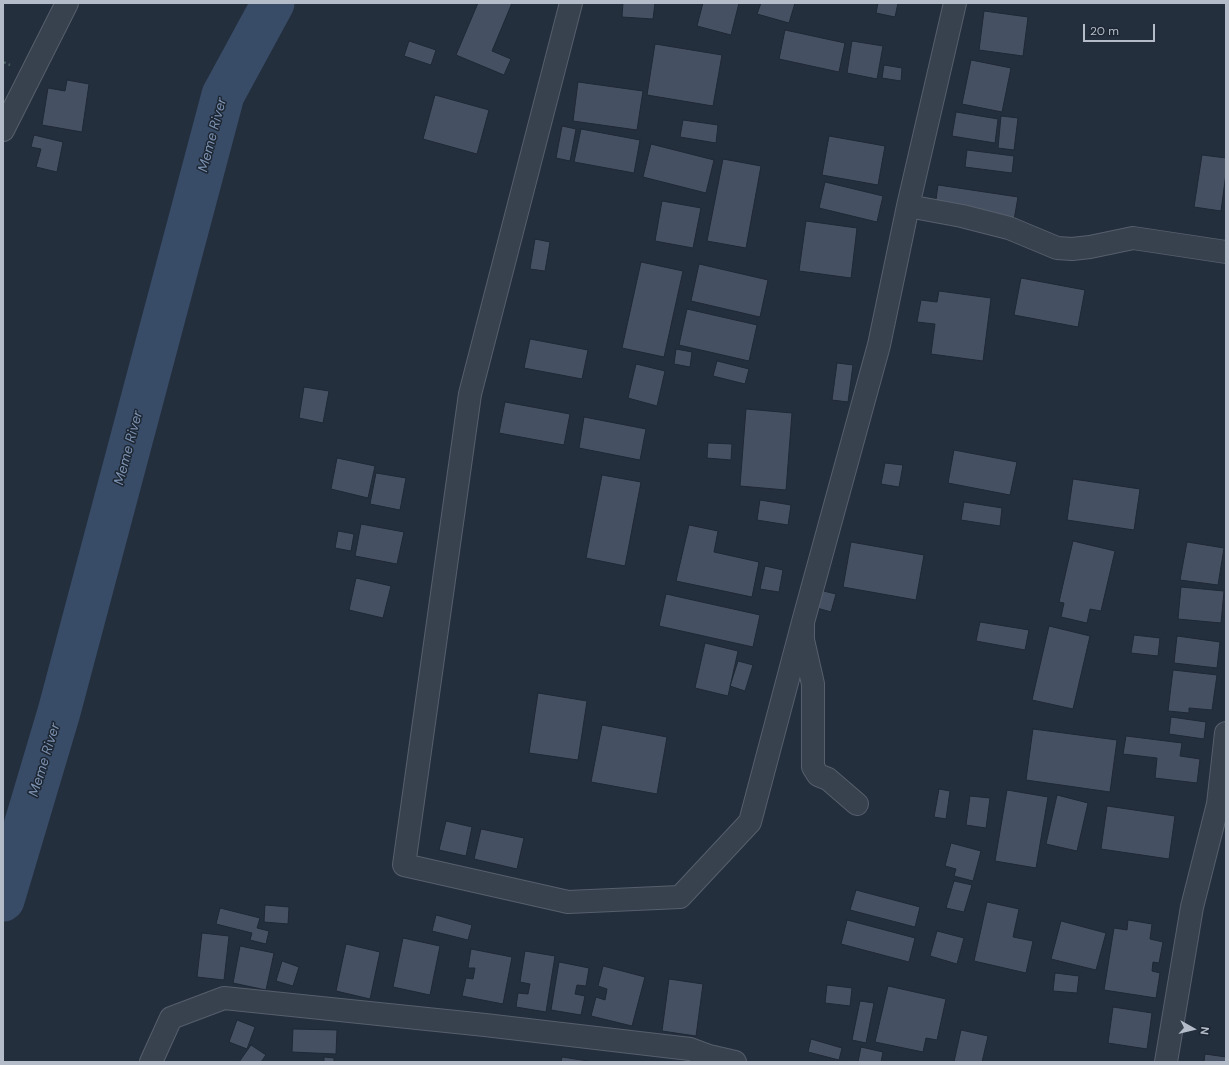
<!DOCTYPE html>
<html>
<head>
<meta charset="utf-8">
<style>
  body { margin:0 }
  #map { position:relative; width:1229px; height:1065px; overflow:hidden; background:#242f3e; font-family:"DM Sans",sans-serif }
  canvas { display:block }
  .frame { position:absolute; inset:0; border:4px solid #b4bcc9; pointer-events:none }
  .north { position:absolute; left:1173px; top:1009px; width:40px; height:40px; -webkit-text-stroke:3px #1d2633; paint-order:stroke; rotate:98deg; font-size:11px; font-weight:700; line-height:16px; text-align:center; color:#b4bcc9 }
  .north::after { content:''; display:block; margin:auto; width:14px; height:18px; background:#b4bcc9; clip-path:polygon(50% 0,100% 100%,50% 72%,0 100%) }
  .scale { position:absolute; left:1083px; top:24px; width:72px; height:18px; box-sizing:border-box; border:2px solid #b4bcc9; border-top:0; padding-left:5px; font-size:12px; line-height:14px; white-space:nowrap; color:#b4bcc9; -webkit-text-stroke:3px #1d2633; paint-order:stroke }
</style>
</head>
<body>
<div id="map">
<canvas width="1229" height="1065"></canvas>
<div class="frame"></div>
<div class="north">N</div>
<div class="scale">20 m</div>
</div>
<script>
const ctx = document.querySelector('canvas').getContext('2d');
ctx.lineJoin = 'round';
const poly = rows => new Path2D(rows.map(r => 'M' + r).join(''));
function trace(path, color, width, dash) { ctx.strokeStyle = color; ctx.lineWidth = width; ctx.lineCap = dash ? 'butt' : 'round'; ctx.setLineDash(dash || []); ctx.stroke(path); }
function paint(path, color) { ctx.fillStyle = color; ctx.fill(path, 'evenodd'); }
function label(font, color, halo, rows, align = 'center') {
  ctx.font = font + ' "DM Sans",sans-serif'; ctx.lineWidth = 3; ctx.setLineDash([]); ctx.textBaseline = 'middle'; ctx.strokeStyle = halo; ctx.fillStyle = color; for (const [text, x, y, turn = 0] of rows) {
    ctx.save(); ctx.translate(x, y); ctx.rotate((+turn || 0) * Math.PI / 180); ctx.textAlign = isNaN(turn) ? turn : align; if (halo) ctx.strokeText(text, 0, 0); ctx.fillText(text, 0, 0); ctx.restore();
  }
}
trace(poly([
  [3,900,59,712,223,95,273,3]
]), '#394c67', 43);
const building = poly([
  [478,3,512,3,492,51,511,59,504,75,456,55,478,3],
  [623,3,655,3,653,19,622,17,623,3],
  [703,3,739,3,731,35,697,26,703,3],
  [761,3,795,3,789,23,757,14,761,3],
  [878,3,898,3,895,17,876,13,878,3],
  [984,11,1028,17,1023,56,979,50,984,11],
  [785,30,845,43,839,72,779,59,785,30],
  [409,41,436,50,431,65,404,56,409,41],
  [852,41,883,46,877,79,847,73,852,41],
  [655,44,722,55,713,106,647,95,655,44],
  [971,60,1011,68,1002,112,962,104,971,60],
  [884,65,902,68,901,81,882,78,884,65],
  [67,80,89,84,82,132,42,125,48,88,65,91,67,80],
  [578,82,643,91,637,130,573,121,578,82],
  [435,95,489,110,477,154,423,139,435,95],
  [956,112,998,119,995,143,952,136,956,112],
  [1001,116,1018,118,1014,150,998,148,1001,116],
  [683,120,718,125,716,143,680,137,683,120],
  [562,126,576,129,570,161,556,158,562,126],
  [581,129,640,140,634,173,574,162,581,129],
  [34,135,63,142,57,172,36,167,41,149,31,147,34,135],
  [829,136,885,146,878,185,822,175,829,136],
  [651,144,714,160,706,193,643,177,651,144],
  [967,150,1014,156,1012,173,965,167,967,150],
  [1202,155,1226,158,1226,173,1221,211,1194,207,1202,155],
  [723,159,761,166,746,248,707,241,723,159],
  [825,182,883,196,877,222,819,208,825,182],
  [938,185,1018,197,1014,220,935,207,938,185],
  [662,201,701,208,693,248,655,241,662,201],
  [806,221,857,228,851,278,799,271,806,221],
  [535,239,550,242,545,271,530,269,535,239],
  [641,262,683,271,664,357,622,348,641,262],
  [699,264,768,280,760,317,691,301,699,264],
  [1021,278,1085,290,1078,327,1014,315,1021,278],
  [939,291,991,298,983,361,931,354,935,324,917,322,921,300,937,302,939,291],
  [687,309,757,325,749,361,679,345,687,309],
  [530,339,588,350,582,379,524,368,530,339],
  [676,349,692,352,690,367,674,364,676,349],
  [717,361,749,369,745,384,713,376,717,361],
  [837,363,853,365,848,402,832,400,837,363],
  [636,364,665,371,657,406,628,398,636,364],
  [304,387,329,391,323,423,299,418,304,387],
  [505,402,570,414,564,445,499,433,505,402],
  [746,409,792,413,786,490,740,486,746,409],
  [584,417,646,429,640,460,579,448,584,417],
  [708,443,732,444,731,460,707,458,708,443],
  [954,450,1017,462,1010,495,948,483,954,450],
  [337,458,375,466,368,498,331,489,337,458],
  [885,463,903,465,899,487,881,484,885,463],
  [376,473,406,478,400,510,370,504,376,473],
  [602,475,641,482,625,566,586,558,602,475],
  [1073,479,1140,489,1134,530,1067,520,1073,479],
  [760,500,791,505,788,525,757,520,760,500],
  [964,502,1002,508,1000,526,961,520,964,502],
  [361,524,404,532,397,564,355,556,361,524],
  [689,525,718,531,714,552,759,562,752,597,676,581,689,525],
  [338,531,354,534,351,551,335,548,338,531],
  [1073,541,1115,551,1101,611,1090,609,1087,623,1061,617,1064,603,1059,602,1073,541],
  [851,542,924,555,916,600,843,587,851,542],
  [1187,542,1224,548,1218,585,1180,580,1187,542],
  [765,566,783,570,779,592,760,589,765,566],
  [356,578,391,586,383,618,349,610,356,578],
  [1181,587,1224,591,1221,623,1178,619,1181,587],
  [815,589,836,594,831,612,810,606,815,589],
  [666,594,760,615,753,647,659,626,666,594],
  [980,622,1029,630,1025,650,976,641,980,622],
  [1049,626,1090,636,1073,709,1032,700,1049,626],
  [1134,635,1160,638,1158,656,1131,653,1134,635],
  [1177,636,1220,642,1217,668,1174,663,1177,636],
  [705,643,738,651,728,696,695,688,705,643],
  [738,661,753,665,745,691,730,686,738,661],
  [1173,670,1217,675,1212,710,1189,708,1189,713,1168,711,1173,670],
  [538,693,587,701,578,760,529,753,538,693],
  [1171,717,1206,722,1204,739,1169,734,1171,717],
  [602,725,667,737,657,794,591,782,602,725],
  [1033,729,1117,740,1110,792,1026,780,1033,729],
  [1126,736,1182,743,1180,756,1200,759,1197,783,1155,778,1157,758,1123,754,1126,736],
  [939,789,950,791,946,819,934,817,939,789],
  [1007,790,1048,797,1036,868,995,861,1007,790],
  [1057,795,1088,803,1077,851,1046,844,1057,795],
  [970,796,990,798,986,828,966,825,970,796],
  [1107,806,1175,816,1169,859,1101,849,1107,806],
  [446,821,472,827,466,856,439,850,446,821],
  [481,829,524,838,517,869,474,859,481,829],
  [951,843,981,851,973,881,954,876,956,869,945,866,951,843],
  [954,881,972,885,964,912,946,908,954,881],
  [856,890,920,907,915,927,850,910,856,890],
  [987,902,1019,909,1013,937,1033,941,1026,973,974,961,987,902],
  [265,905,289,907,288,924,264,922,265,905],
  [220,908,260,918,257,928,269,931,266,944,250,940,252,933,216,924,220,908],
  [436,915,472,925,468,940,432,931,436,915],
  [847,920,915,938,909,962,841,944,847,920],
  [1128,920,1152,924,1150,939,1163,942,1159,963,1153,962,1152,971,1160,973,1156,998,1104,990,1114,928,1127,930,1128,920],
  [1061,921,1106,933,1096,970,1051,959,1061,921],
  [937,931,964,938,957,964,930,956,937,931],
  [202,933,229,936,224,980,197,977,202,933],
  [403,938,440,946,430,995,393,987,403,938],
  [346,944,380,952,370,999,336,991,346,944],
  [240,946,274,953,266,990,233,983,240,946],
  [471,949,512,957,503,1004,462,996,466,978,473,979,475,968,468,968,471,949],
  [525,951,555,956,546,1012,516,1007,518,993,528,994,530,984,520,982,525,951],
  [282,961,299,967,293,986,276,981,282,961],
  [559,962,589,968,586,986,577,985,575,994,585,996,581,1015,551,1010,559,962],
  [603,966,645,977,632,1026,591,1016,596,997,605,1000,607,989,598,986,603,966],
  [1055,973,1079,976,1077,993,1053,991,1055,973],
  [669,979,703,984,696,1036,662,1031,669,979],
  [827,985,852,988,850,1006,825,1003,827,985],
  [888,986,946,999,937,1040,926,1038,923,1052,875,1042,888,986],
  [860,1001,874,1003,866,1043,852,1040,860,1001],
  [1113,1007,1152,1013,1147,1049,1108,1043,1113,1007],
  [237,1020,255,1027,247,1049,229,1042,237,1020],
  [293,1029,337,1030,336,1054,292,1052,293,1029],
  [961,1030,988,1036,982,1062,954,1062,961,1030],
  [811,1039,842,1048,839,1060,808,1052,811,1039],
  [251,1045,266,1055,261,1062,239,1062,251,1045],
  [861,1047,883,1052,881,1062,858,1062,861,1047],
  [1205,1054,1226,1057,1226,1062,1204,1062,1205,1054],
  [324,1057,334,1058,334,1062,324,1062,324,1057],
  [562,1057,588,1061,588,1062,561,1062,562,1057]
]);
paint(building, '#455162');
trace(building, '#1f2835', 1);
const minor = poly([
  [571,3,470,394,404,865,568,902,680,897,750,822,803,622],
  [3,130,67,3],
  [908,206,962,216,1009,228,1057,248,1072,249,1090,247,1133,238,1226,252],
  [857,804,828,779,818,775,813,767,813,684,803,640,803,622,879,345,908,206,955,3],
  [151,1062,171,1018,224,998,485,1025,690,1049,709,1056,735,1062],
  [1166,1062,1192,907,1218,804,1226,733]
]);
trace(minor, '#565f6c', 24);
trace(poly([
  [3,62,10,65]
]), '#44595c', 2.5, [3, 3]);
trace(minor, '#38414e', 22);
label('italic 14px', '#7c92b1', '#1d2633', [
  ["Meme River",213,135,-75],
  ["Meme River",129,448,-75],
  ["Meme River",45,760,-73]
]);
</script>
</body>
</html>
